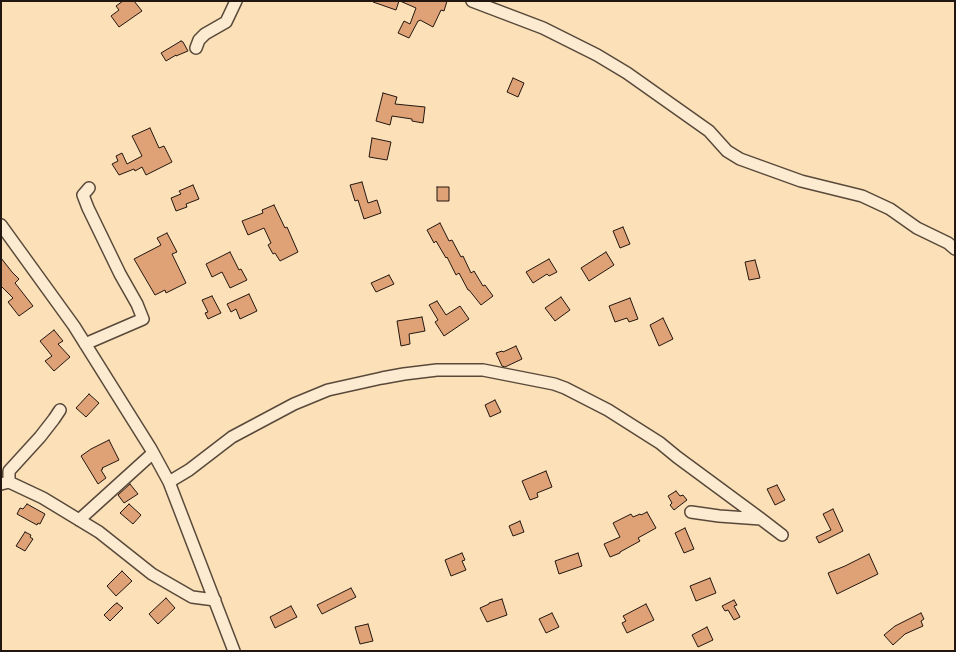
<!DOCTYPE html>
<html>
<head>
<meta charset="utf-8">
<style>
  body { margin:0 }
  #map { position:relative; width:956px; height:652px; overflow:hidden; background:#fbe0b8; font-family:"Libre Caslon Text",serif }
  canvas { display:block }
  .frame { position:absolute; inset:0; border:2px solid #221710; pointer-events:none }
</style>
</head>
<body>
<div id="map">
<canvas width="956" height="652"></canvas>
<div class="frame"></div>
</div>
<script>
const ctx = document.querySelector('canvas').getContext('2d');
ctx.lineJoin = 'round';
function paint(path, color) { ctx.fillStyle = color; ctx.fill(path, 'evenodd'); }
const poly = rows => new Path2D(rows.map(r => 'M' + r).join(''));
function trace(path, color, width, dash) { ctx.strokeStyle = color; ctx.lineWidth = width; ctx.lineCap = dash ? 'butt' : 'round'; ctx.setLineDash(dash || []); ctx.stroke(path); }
const building = poly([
  [123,1,134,1,142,11,119,27,111,16,119,10,116,6,123,1],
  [373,1,399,1,396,10,373,2,373,1],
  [400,1,447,1,444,11,441,10,433,27,420,20,419,21,418,21,409,38,398,33,404,21,410,24,416,8,400,1],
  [181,41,183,42,188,51,176,56,176,55,166,61,161,53,181,41],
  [513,78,524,83,518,97,507,92,513,78],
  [383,93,397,97,395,104,425,107,423,123,412,121,412,119,392,116,390,125,376,121,383,93],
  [150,128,159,148,164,146,172,162,146,175,142,167,135,171,134,169,119,175,112,164,118,161,116,156,122,153,127,164,142,156,132,136,150,128],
  [372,138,391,142,387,160,369,157,372,138],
  [362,182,368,203,377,200,381,213,364,219,358,200,355,201,350,185,362,182],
  [193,185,199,199,186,204,187,207,176,211,171,198,181,194,179,191,193,185],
  [437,187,449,187,449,201,437,201,437,187],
  [274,205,285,228,287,227,298,252,280,261,275,253,273,254,268,245,271,243,264,228,248,235,242,221,263,213,262,210,274,205],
  [440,223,449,241,452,240,461,257,463,256,471,273,474,271,483,286,485,285,493,296,481,305,469,290,468,290,459,273,456,275,447,257,446,258,436,241,434,243,427,230,440,223],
  [623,227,630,244,620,248,613,231,623,227],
  [167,233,177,252,172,254,186,283,166,293,165,290,155,295,134,259,161,245,157,238,167,233],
  [230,252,239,270,241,269,247,280,230,288,222,272,212,277,206,264,230,252],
  [606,252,614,265,589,281,581,268,606,252],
  [1,258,12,272,19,279,15,283,33,306,19,316,8,302,13,298,1,286,1,258],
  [549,259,557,272,549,276,547,274,533,283,526,272,549,259],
  [755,260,760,278,749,280,745,262,755,260],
  [389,275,394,284,376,292,371,283,389,275],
  [249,294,257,311,240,319,236,309,231,312,227,304,249,294],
  [212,296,221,313,208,319,205,313,208,312,202,300,212,296],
  [561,297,570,310,555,321,545,308,561,297],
  [630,298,638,319,629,322,627,318,615,322,609,306,630,298],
  [437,301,446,315,460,306,469,319,444,336,435,322,438,320,429,305,437,301],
  [422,317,425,331,409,334,410,344,401,346,397,321,422,317],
  [663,318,673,339,659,346,650,325,663,318],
  [54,330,63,341,58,344,70,357,54,371,45,361,52,356,40,341,54,330],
  [516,346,522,359,505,367,502,366,496,353,502,351,503,352,516,346],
  [89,394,99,403,86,417,76,408,89,394],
  [495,400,501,412,490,417,485,405,495,400],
  [109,440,119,460,102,468,103,469,101,470,106,478,98,484,81,456,91,449,109,440],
  [546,471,552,487,537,493,538,497,530,500,522,481,546,471],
  [130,484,138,494,124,503,118,495,130,484],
  [777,485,785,500,775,505,767,489,777,485],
  [676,491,680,496,683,495,687,500,674,510,670,505,672,503,668,496,676,491],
  [27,504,45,514,40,524,38,523,37,525,17,514,20,508,23,509,27,504],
  [129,504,141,515,133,524,120,513,129,504],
  [833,509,843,531,819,543,816,537,831,530,823,514,833,509],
  [647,512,656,528,638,538,640,541,620,552,620,553,610,557,604,544,620,537,613,523,631,514,633,517,640,514,641,515,647,512],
  [520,521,524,532,513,536,509,526,520,521],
  [685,528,694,549,684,553,675,533,685,528],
  [25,532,31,535,30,537,33,539,25,551,16,546,25,532],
  [462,553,465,560,462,561,466,570,451,576,445,560,462,553],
  [578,553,582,566,559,574,555,561,578,553],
  [869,554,878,574,837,594,828,573,845,566,869,554],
  [122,571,132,581,116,596,107,586,122,571],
  [710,578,716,593,696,601,690,586,710,578],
  [351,588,356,597,322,614,317,605,351,588],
  [166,598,175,608,158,624,149,614,166,598],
  [502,599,507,615,487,622,480,608,489,604,489,603,502,599],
  [734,600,737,605,734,606,740,617,734,620,728,610,725,611,722,606,734,600],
  [117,603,123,608,110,621,104,615,114,605,117,603],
  [646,604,654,620,627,633,622,623,626,621,623,616,646,604],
  [291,606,297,617,275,628,270,617,291,606],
  [552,613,559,627,546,633,539,619,552,613],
  [921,613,924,619,921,621,923,626,905,634,893,645,884,635,895,626,921,613],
  [368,624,373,641,360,644,355,627,368,624],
  [707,627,713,640,698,647,692,635,707,627]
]);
paint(building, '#dfa176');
trace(building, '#221710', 1);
const minor = poly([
  [472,1,543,28,597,55,627,73,709,131,727,151,740,159,801,181,862,196,890,209,917,228,948,243,955,249],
  [196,48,199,40,205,34,226,22,236,1],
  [1,225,74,326,151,449,169,482,234,651],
  [85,344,143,319,137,304,120,274,88,208,83,195,89,188],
  [9,482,9,471,40,437,54,419,60,410],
  [169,482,189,470,232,437,294,404,328,390,382,378,404,374,437,370,483,370,554,384,565,388,608,410,660,443,677,457,761,519,782,535],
  [1,484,9,482,43,498,99,532,152,574,192,597,215,600],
  [691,512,719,516,761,519],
  [79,520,153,453]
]);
trace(minor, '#58493a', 14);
trace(minor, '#fcebd1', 11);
</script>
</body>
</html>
